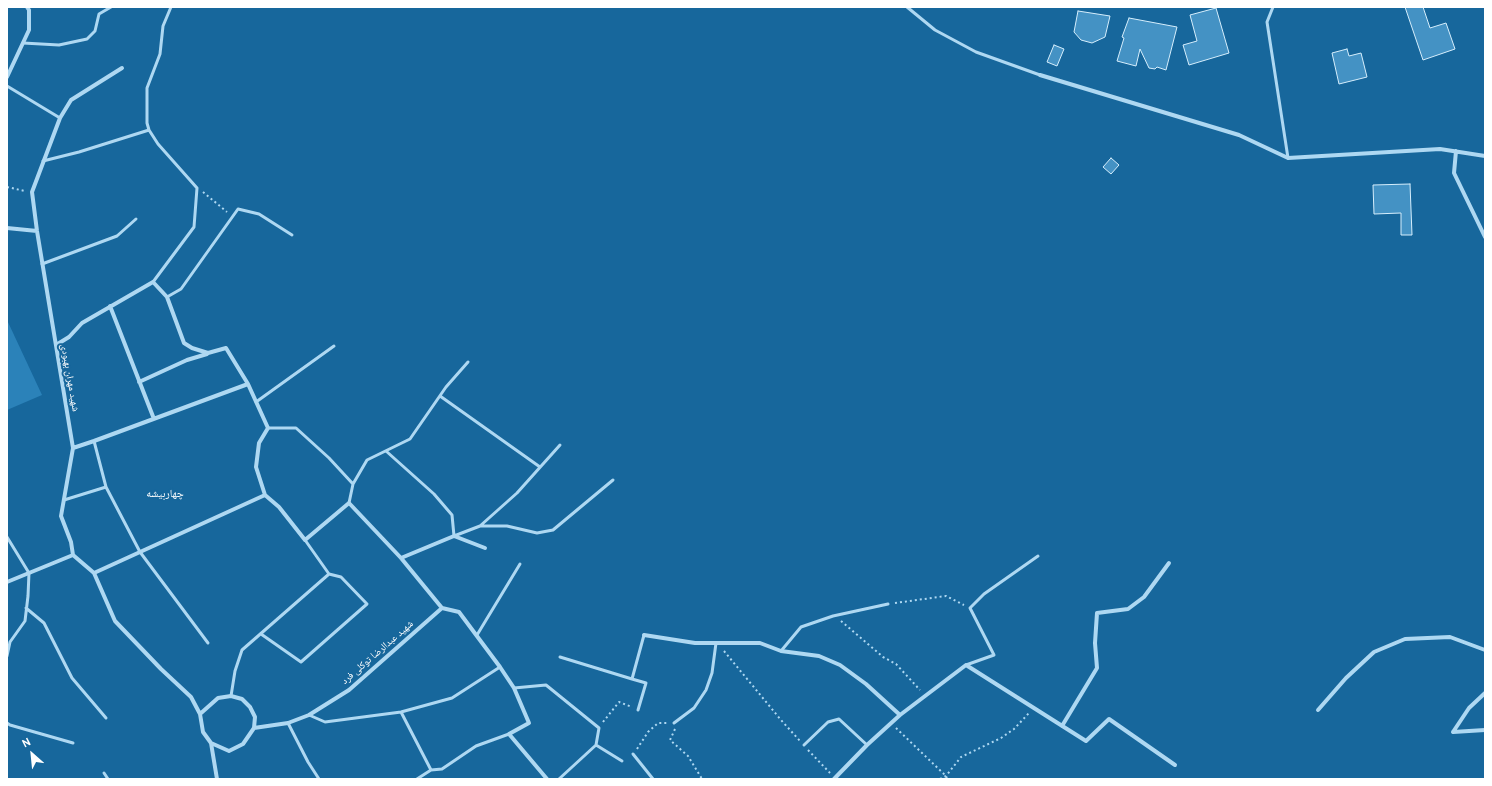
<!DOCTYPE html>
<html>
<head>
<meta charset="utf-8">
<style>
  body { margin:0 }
  #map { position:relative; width:1492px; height:786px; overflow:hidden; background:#17679c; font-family:Overpass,sans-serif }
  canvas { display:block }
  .frame { position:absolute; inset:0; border:8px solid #fff; pointer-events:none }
  .north { position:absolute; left:12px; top:734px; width:40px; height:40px; -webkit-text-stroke:3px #17679c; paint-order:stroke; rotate:333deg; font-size:11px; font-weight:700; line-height:16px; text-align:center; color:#fff }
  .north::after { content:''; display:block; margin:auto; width:14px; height:18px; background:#fff; clip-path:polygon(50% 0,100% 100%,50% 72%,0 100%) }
</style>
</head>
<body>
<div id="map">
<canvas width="1492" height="786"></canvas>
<div class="frame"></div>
<div class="north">N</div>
</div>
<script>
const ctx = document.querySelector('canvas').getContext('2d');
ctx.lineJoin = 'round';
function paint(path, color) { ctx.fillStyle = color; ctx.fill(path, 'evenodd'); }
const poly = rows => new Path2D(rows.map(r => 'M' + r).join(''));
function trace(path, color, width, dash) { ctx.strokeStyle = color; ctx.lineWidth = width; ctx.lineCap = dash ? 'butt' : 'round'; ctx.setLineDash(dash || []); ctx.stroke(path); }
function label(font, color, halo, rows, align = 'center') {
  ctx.font = font + ' Overpass,"Noto Naskh Arabic",sans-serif'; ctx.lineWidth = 4; ctx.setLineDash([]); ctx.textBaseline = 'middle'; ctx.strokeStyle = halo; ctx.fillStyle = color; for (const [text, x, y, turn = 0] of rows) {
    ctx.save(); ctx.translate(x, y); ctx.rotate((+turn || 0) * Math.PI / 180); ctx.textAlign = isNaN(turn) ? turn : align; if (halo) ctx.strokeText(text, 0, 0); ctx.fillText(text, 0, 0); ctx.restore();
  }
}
paint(poly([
  [7,320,42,395,7,410]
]), '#2b82b9');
const building = poly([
  [1405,7,1423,7,1430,28,1446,23,1455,49,1423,60,1405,7],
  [1216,8,1229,53,1189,65,1183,45,1197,41,1190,15,1216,8],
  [1078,11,1110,16,1105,37,1092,43,1081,40,1074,32,1078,11],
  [1129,18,1177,27,1166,70,1157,67,1155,69,1149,68,1140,49,1136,66,1117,61,1124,38,1122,37,1129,18],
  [1054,45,1064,49,1057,66,1047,62,1054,45],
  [1347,49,1349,56,1361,53,1367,77,1339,84,1332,53,1347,49],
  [1111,158,1119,165,1111,174,1103,167,1111,158],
  [1410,184,1412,235,1401,235,1401,213,1374,214,1373,185,1410,184]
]);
paint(building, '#4492c4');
trace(building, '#d6eefc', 1);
trace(poly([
  [7,187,25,191],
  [203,192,227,212],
  [895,603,946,596,964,605],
  [841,621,883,657,896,664,920,690],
  [724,651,781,720,800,741],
  [603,722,619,702,632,707],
  [896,728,946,776,947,779],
  [675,729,670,740,688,756,702,779],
  [637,749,648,732,658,723,668,723],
  [808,750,830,773],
  [940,779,946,776,961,757,1001,738,1014,729,1029,713]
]), '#aed8f2', 2, [2, 3]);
trace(poly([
  [907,7,935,30,976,52,1040,75],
  [1273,7,1267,22,1288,158],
  [23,43,59,45,87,39,95,31,99,14,111,7],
  [7,86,60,118],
  [149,130,158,144,197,188,194,227,153,282],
  [43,161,79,152,149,130,147,123,147,88,160,54,163,26,171,7],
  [42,264,117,236,136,219],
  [167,297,181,289,238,209,259,214,292,235],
  [440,396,540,467],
  [256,402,334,346],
  [268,428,296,428,329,458,353,484,349,503],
  [94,441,106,487],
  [386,451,434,494,452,515,454,536,480,526,507,526,537,533,553,530,613,480],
  [353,484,367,460,410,439,446,387,468,362],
  [64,500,106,487,140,552,208,643],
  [480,526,517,493,560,445],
  [7,537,29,573,28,596,25,621,10,642,7,656],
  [26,608,44,623,72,678,106,718],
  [261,634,301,662,367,604,341,577,329,574],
  [477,635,520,564],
  [781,651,801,627,833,616,888,604],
  [560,657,632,679],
  [966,665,994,655,970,608,984,594,1038,556],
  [514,688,546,685,599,728,596,745,559,779],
  [231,696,235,671,242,650,329,574,305,540],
  [638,710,646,683,632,679,644,635],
  [401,712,431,770,442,769,476,746,509,734],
  [309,715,325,722,401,712,452,698,500,667],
  [7,723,10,725,73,743],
  [288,723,308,762,319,779],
  [674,723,694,708,706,690,712,673,716,643],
  [596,745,622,761],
  [804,745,828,722,839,719,867,745],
  [633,754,653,779],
  [104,773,108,779],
  [417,779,431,770]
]), '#aed8f2', 3);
trace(poly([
  [1040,75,1239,135,1288,158,1440,149,1485,156],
  [7,77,29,30,29,10,27,7],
  [1456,151,1454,173,1485,237],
  [7,228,37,231],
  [110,306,154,419],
  [56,345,69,337,82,323,153,282,167,297,184,343,192,348,208,353,226,348,248,384,268,428,259,443,256,467,265,495],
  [139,382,187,360,207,354],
  [73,448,94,441,248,384],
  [73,555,94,573,265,495,279,507,305,540,349,503,401,558,442,608,459,612,500,667,514,688,529,723,509,734,547,779],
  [73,555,71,542,61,516,73,448,37,231,32,192,60,118,71,100,122,68],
  [401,558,454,536,485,548],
  [94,573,115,621,161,669,191,697,200,714,203,732,211,743,217,779],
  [7,582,73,555],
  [644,635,695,643,760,643,781,651,819,656,840,665,866,684,900,715],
  [1318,710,1346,678,1374,652,1405,639,1450,637,1485,650],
  [200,714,218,698,231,696,242,699,250,707,255,717,254,728,243,744,229,751,211,743],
  [1062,726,1097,668,1095,643,1097,613,1128,609,1144,597,1169,563],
  [254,728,288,723,309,715,349,690,442,608],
  [1453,732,1469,708,1485,693],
  [1453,732,1485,730],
  [834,779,867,745,900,715,966,665,1086,741,1109,719,1175,765]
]), '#aed8f2', 4);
label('10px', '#fff', '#17679c', [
  ["شهید مهران بهبودی",69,378,80],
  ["شهید عبدالرضا توکلی فرد",378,653,-41]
]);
label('11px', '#fff', '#17679c', [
  ["چهاربیشه",165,495]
]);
</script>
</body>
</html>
